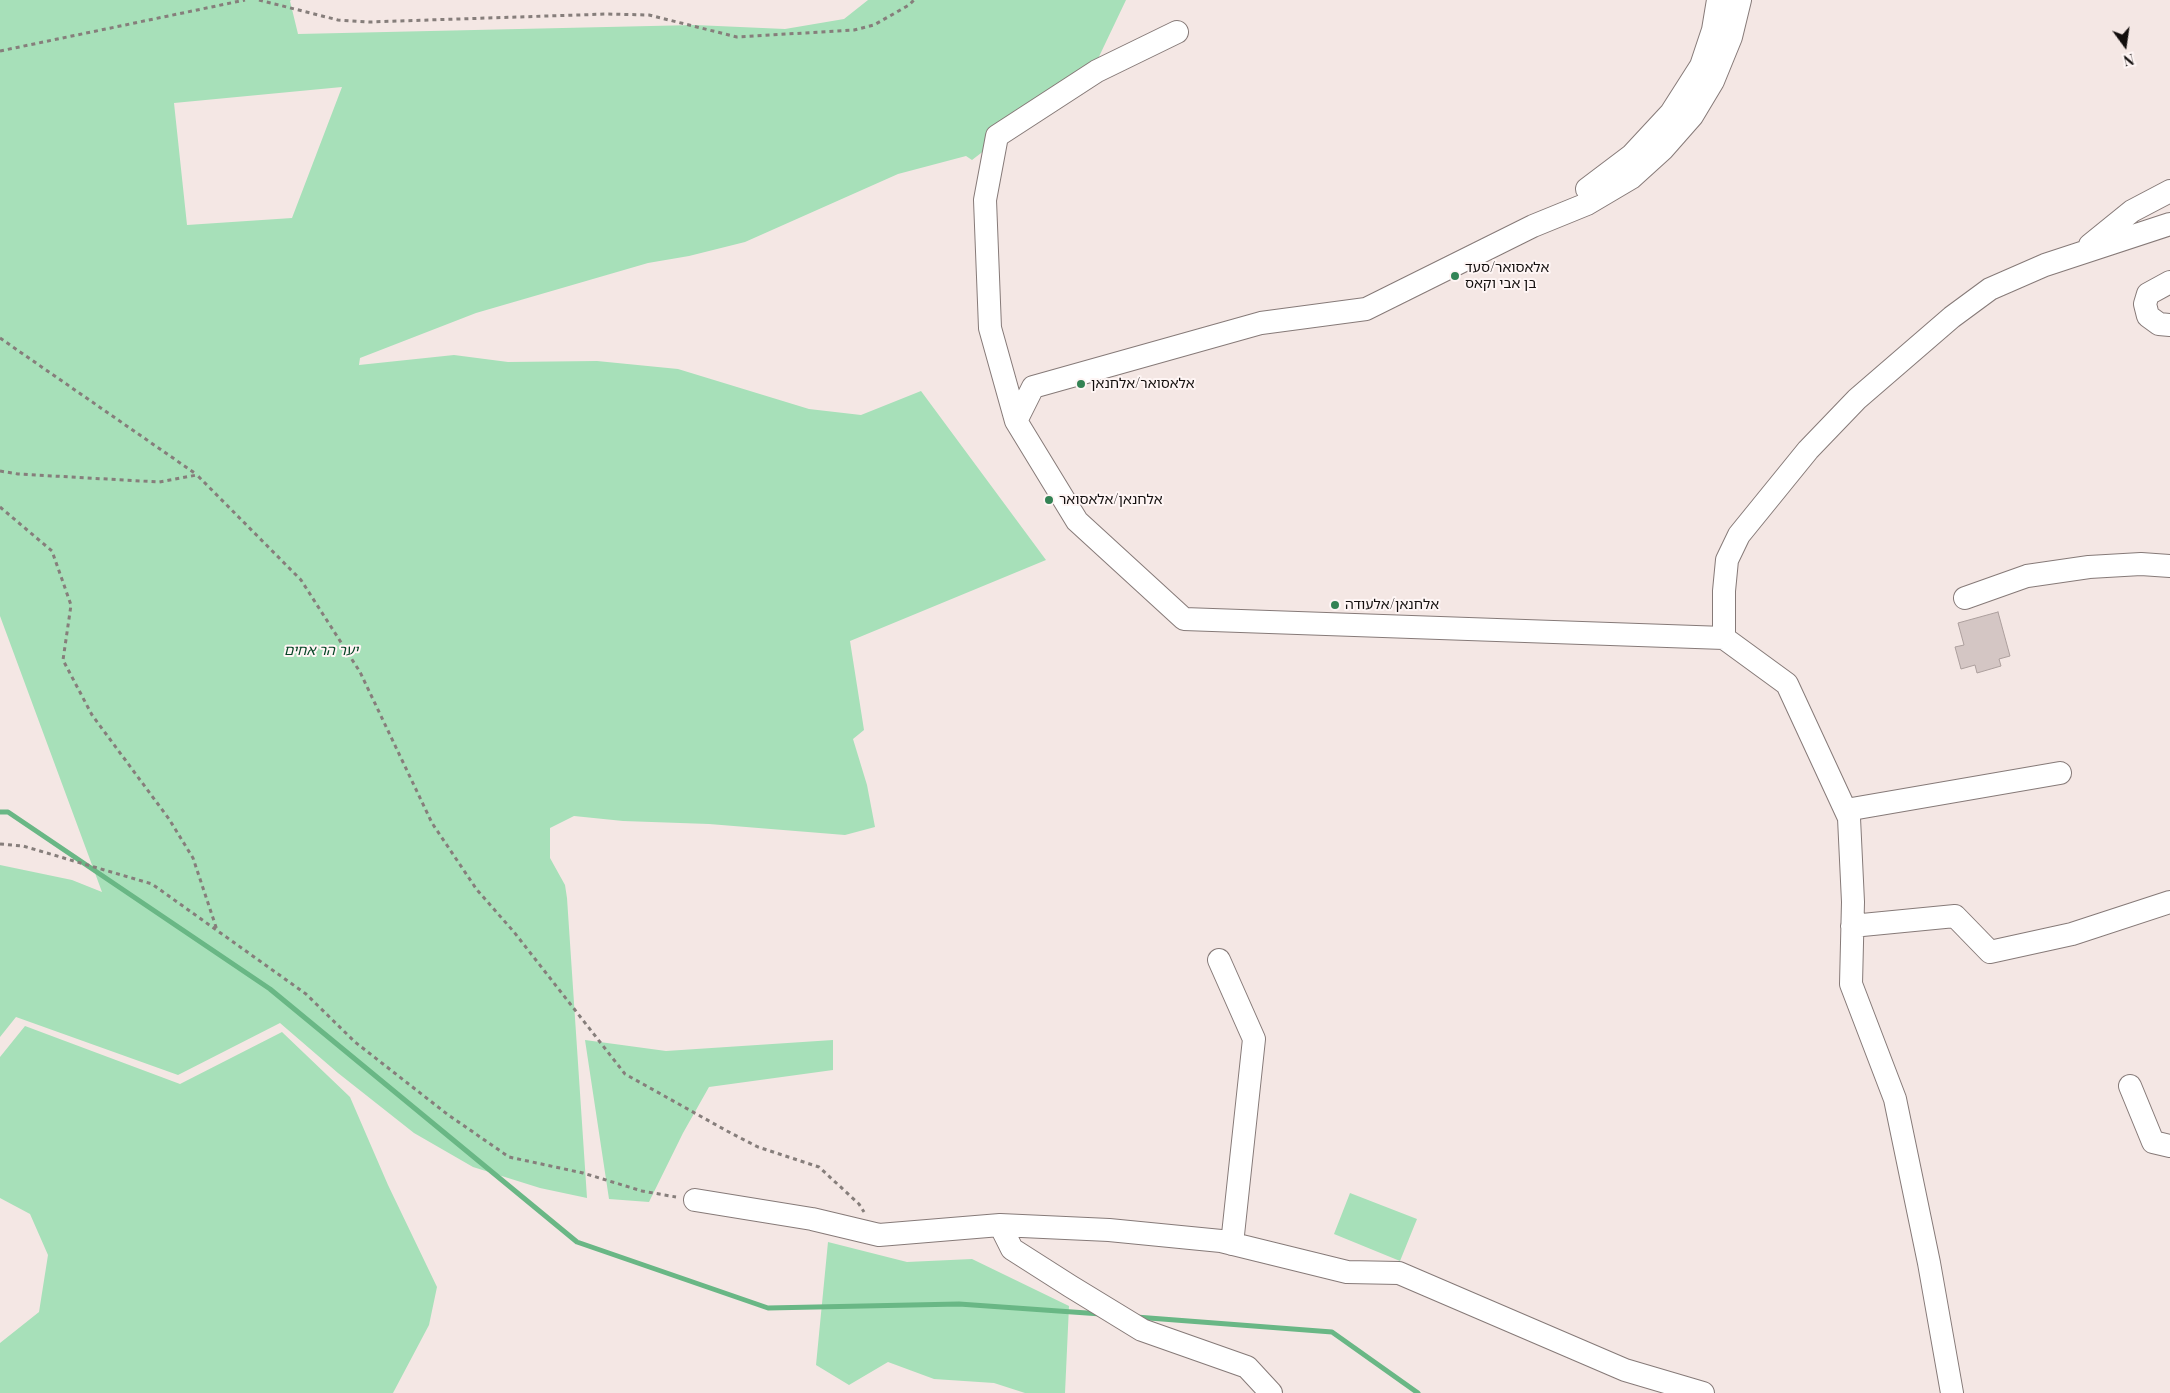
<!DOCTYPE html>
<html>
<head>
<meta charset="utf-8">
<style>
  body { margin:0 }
  #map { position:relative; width:2170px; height:1393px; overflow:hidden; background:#f4e7e4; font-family:"Playfair Display",serif }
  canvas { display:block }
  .north { position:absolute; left:2100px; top:20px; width:50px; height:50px; -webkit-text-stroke:4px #fef5f4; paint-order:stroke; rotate:166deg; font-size:14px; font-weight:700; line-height:20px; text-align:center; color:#120e0d }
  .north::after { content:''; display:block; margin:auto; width:18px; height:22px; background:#120e0d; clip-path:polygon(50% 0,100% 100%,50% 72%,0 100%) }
</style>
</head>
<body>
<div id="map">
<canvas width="2170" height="1393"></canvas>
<div class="north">N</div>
</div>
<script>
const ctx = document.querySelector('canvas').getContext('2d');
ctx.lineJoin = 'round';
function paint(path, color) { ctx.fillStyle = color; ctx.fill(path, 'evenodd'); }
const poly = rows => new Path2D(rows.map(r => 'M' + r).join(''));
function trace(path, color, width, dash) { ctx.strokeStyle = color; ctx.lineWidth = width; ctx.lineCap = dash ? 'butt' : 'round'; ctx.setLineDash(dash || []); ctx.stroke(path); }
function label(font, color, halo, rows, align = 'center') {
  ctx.font = font + ' "Playfair Display","Noto Sans Hebrew",serif'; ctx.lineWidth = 4; ctx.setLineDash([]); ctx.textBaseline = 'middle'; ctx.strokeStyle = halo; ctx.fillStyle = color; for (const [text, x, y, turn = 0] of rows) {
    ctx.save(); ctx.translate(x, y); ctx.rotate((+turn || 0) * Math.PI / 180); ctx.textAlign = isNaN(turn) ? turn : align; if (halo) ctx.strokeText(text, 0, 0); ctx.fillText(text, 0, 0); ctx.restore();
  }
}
paint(poly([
  [0,0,291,0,290,1,298,34,695,25,785,29,844,19,868,0,1126,0,1095,65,972,160,966,156,898,174,745,242,689,256,648,263,476,313,360,358,359,365,454,355,508,362,597,361,678,369,809,409,861,415,921,391,1046,560,850,641,864,730,853,739,867,785,875,827,845,835,709,824,623,821,574,816,550,828,550,858,565,885,567,898,587,1198,540,1188,473,1167,414,1133,338,1073,280,1023,178,1075,16,1017,0,1037,0,865,72,880,102,892,0,616],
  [342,87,292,218,187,225,174,103],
  [25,1026,180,1084,282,1032,350,1097,388,1185,437,1287,429,1325,393,1393,0,1393,0,1343,39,1312,48,1255,30,1214,0,1198,0,1057],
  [585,1040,666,1051,833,1040,833,1070,709,1087,683,1133,649,1202,609,1199],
  [1350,1193,1417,1219,1400,1261,1334,1234],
  [828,1242,907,1262,972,1259,1069,1306,1065,1393,1025,1393,994,1383,934,1379,888,1362,849,1385,816,1365]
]), '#a7e0b9');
trace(poly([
  [0,812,8,812,270,989,577,1242,768,1308,959,1304,1101,1314],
  [1136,1317,1332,1332,1418,1393]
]), '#69b785', 5);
const building = poly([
  [1998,612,2010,656,1999,659,2001,666,1977,673,1975,665,1961,669,1955,647,1964,645,1958,623,1998,612]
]);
paint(building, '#d4c6c4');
trace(building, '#ac9f9d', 1);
const minor = poly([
  [1740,0,1731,37,1713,81,1692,116,1663,149,1631,178,1587,204,1533,226,1366,309,1261,323,1033,387,1016,421,1077,521,1184,619,1724,638,1787,684,1849,818,1853,902,1851,984,1895,1099,1929,1263,1952,1393],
  [1587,189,1632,155,1671,113,1701,66,1713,30,1718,0],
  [2090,245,2132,211,2170,191],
  [2170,282,2148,294,2145,304,2148,316,2159,324,2170,325],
  [1016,421,990,328,985,200,997,136,1097,71,1177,32],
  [1965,598,2027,576,2089,567,2141,564,2170,566],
  [1724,638,1724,591,1727,560,1739,535,1808,450,1857,399,1952,317,1990,289,2045,265,2170,224],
  [1846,810,2060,773],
  [1852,926,1955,916,1990,952,2072,934,2170,902],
  [1219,960,1254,1039,1232,1244],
  [2130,1086,2153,1142,2170,1146],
  [695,1200,812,1219,879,1235,1000,1225,1109,1230,1221,1241,1347,1272,1399,1273,1625,1370,1703,1393],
  [1000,1225,1012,1249,1070,1286,1142,1330,1247,1367,1271,1393]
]);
trace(minor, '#867a78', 24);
trace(poly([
  [259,0,338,20,369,22,607,14,649,15,737,37,854,30,874,25,909,5,914,0],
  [0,51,245,0],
  [0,338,196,474],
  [0,471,18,474,159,482,197,475,301,580,360,672,432,823,477,890,514,932,625,1074,727,1131,758,1147,819,1167,859,1204,864,1212],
  [0,507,52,551,71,605,63,660,92,715,169,819,193,858,217,930],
  [0,844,23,846,152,884,306,994,355,1042,447,1114,509,1157,583,1173,642,1191,676,1197]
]), '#867e7b', 3, [4, 4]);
trace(minor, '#fff', 22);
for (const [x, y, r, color] of [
  [1455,276,5,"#338354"],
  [1081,384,5,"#338354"],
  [1049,500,5,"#338354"],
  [1335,605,5,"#338354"]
]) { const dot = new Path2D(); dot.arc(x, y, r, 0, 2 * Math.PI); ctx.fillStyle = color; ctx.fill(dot); trace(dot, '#fef5f4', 2); }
label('14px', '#120e0d', '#fef5f4', [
  ["אלאסואר/סעד",1465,268],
  ["בן אבי וקאס",1465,284],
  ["אלאסואר/אלחנאן",1091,384],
  ["אלחנאן/אלאסואר",1059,500],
  ["אלחנאן/אלעודה",1345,605]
], 'left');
label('italic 14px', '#044424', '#fef5f4', [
  ["יער הר אחים",321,651]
]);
</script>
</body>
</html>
